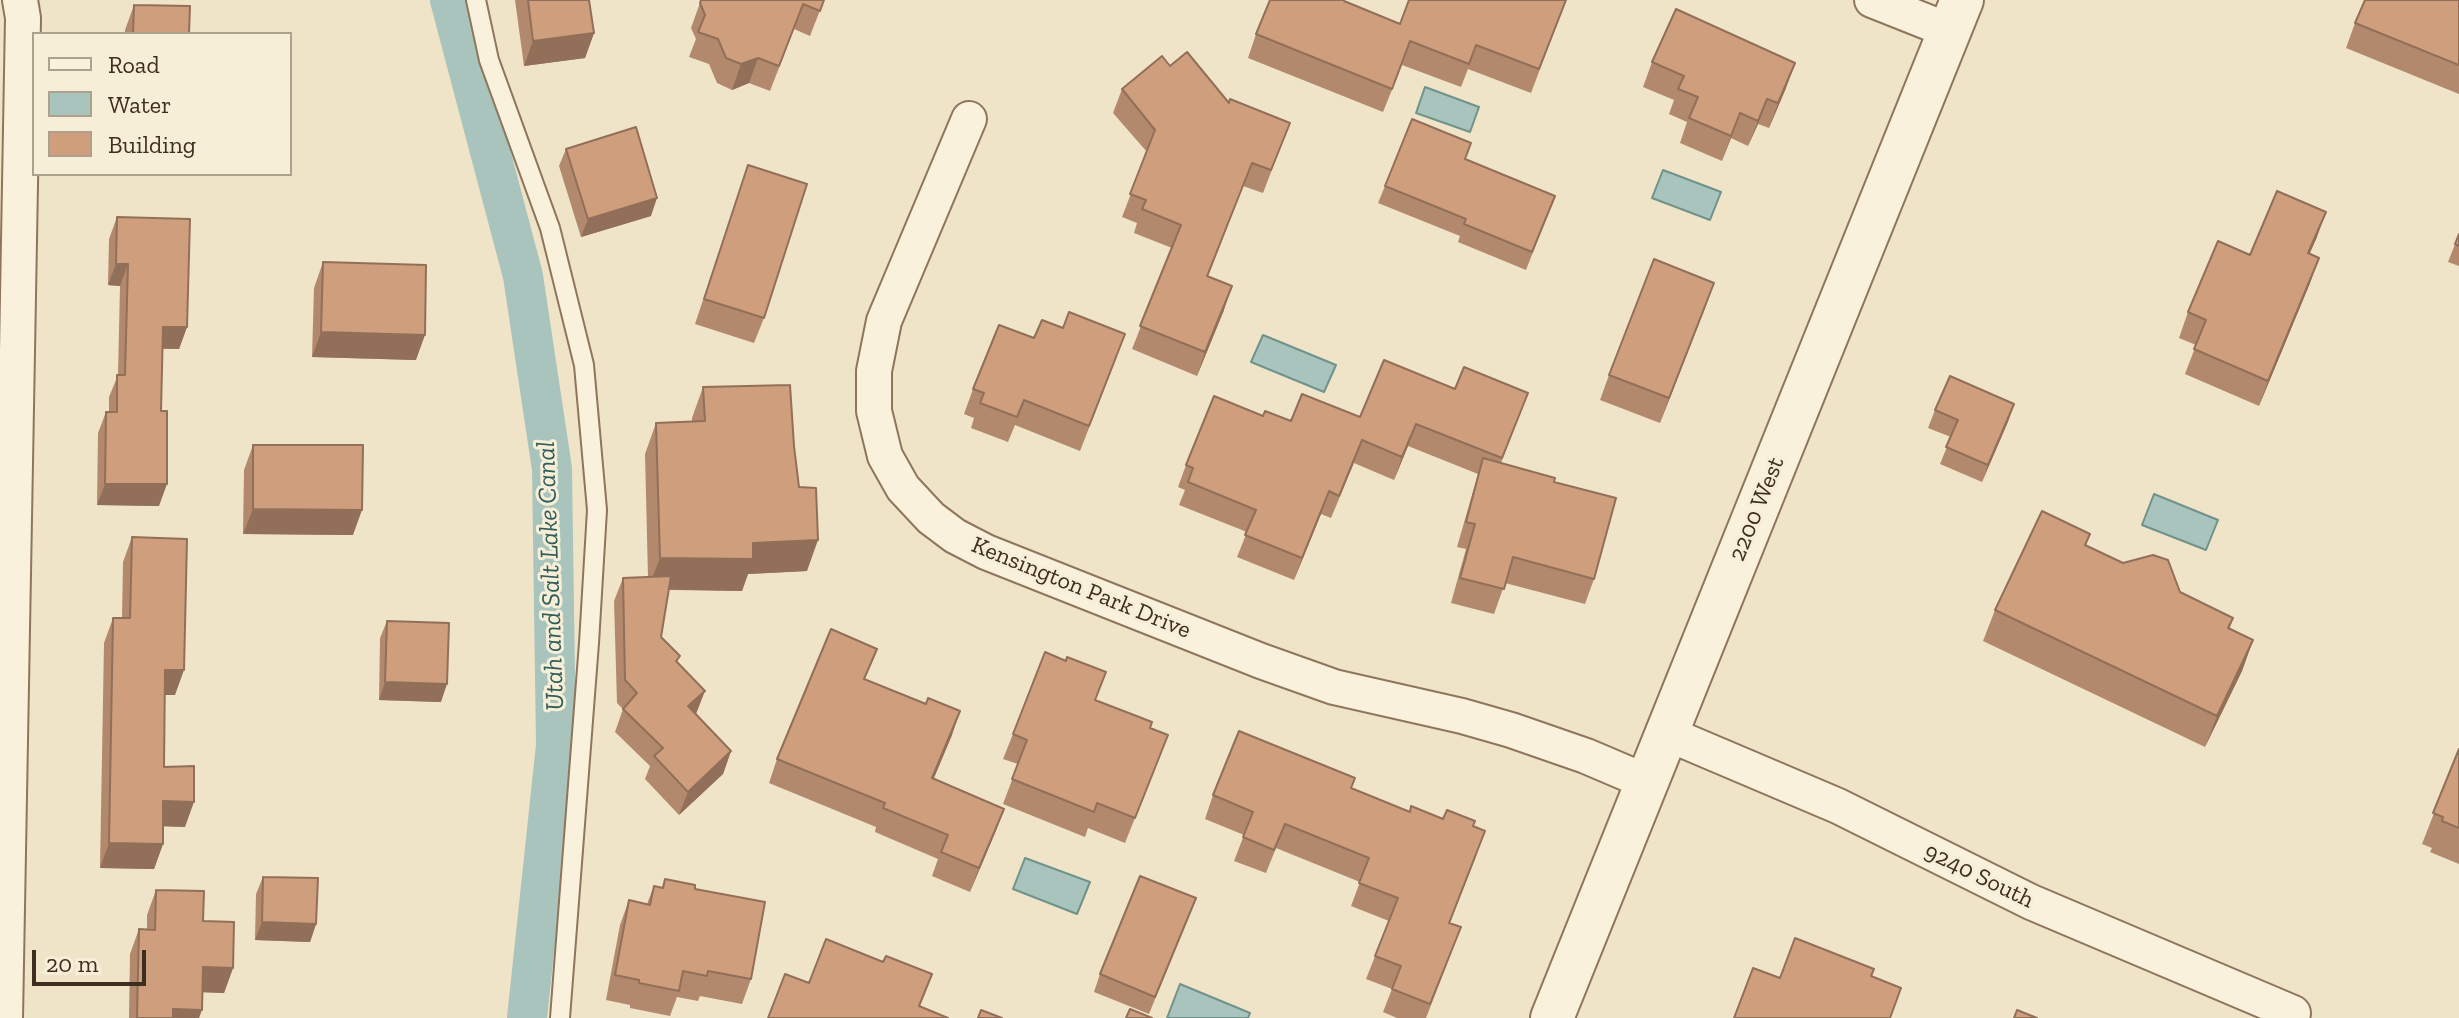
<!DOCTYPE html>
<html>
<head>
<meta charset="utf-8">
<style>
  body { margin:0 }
  #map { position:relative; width:2459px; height:1018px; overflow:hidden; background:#f0e4c8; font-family:"Zilla Slab",serif }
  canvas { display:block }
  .legend { position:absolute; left:32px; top:32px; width:260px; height:144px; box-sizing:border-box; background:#f7eed8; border:2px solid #ada18e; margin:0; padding:10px 14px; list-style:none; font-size:24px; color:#3d2e20 }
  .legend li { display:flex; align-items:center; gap:16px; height:40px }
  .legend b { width:40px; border:2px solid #ada18e }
  .scale { position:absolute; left:32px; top:950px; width:114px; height:36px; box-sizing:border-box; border:4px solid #3d2e20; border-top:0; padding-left:10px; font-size:24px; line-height:28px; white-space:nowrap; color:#3d2e20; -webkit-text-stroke:6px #f7eed8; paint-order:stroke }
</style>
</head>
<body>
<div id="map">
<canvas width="2459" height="1018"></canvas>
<ul class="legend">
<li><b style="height:10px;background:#faf1dc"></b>Road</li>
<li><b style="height:22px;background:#a9c4bc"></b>Water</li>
<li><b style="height:22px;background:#cf9f7d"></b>Building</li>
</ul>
<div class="scale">20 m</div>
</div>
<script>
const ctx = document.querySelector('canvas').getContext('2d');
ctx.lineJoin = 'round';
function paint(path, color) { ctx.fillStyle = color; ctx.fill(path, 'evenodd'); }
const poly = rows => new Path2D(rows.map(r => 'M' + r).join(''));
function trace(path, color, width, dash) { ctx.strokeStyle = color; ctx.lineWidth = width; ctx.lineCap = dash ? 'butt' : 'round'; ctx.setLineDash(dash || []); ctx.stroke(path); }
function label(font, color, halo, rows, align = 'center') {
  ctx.font = font + ' "Zilla Slab",serif'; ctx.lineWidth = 6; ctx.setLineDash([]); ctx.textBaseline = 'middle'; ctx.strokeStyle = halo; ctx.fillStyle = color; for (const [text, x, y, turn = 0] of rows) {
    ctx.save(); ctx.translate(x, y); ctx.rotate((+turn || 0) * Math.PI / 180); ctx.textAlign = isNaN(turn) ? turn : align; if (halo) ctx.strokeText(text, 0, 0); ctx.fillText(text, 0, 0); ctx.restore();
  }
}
const water = poly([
  [1425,87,1479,107,1470,132,1416,113,1425,87],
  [1663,170,1721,192,1710,220,1652,198,1663,170],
  [1263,335,1336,365,1324,392,1251,362,1263,335],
  [2154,494,2218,520,2206,550,2142,525,2154,494],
  [1025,858,1090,882,1077,914,1013,889,1025,858],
  [1180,984,1250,1013,1248,1018,1167,1018,1180,984]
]);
paint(water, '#a9c4bc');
trace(water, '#6f938a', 2);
trace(poly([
  [450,0,523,276,552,469,556,745,527,1018]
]), '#a9c4bc', 40);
const service = poly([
  [476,0,489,60,550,228,584,365,597,510,589,643,560,1018]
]);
const minor = poly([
  [1872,0,1950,31],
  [969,119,884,321,874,371,874,411,885,456,903,488,931,518,955,536,986,552,1261,661,1334,687,1462,716,1511,730,1586,756,1647,782],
  [1666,733,1838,806,2031,902,2293,1013],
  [5,1018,23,18,20,0]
]);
const tertiary = poly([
  [1552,1018,1962,0]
]);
trace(service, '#8d765c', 22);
trace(minor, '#8d765c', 38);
trace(tertiary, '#8d765c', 46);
trace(service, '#faf1dc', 18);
trace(minor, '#faf1dc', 34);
trace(tertiary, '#faf1dc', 42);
paint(poly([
  [515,0,589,0,594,33,585,58,524,66],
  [701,0,824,0,810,36,794,29,770,91,749,83,732,90,717,83,709,64,689,57,696,39,691,28],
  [1345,0,1345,1,1400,24,1566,0,1531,93,1468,69,1461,87,1402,65,1383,112,1248,58,1256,34],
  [2459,0,2459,94,2346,48,2355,23],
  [134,5,189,34,125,34,125,30],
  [1652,62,1786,88,1769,128,1758,124,1748,146,1731,138,1722,161,1680,143,1687,122,1669,114,1674,100,1643,87],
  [1170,66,1229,103,1290,123,1263,193,1243,186,1208,277,1224,310,1197,376,1132,349,1172,248,1134,233,1137,223,1122,217,1147,152,1113,113,1122,89],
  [566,149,651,216,581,237,559,166],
  [1465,159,1555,196,1526,270,1458,242,1460,236,1378,203,1385,186],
  [748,165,764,318,754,343,695,324],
  [117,217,187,327,179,349,162,349,159,506,97,505,98,433,106,412,109,412,109,397,118,375,120,286,108,285,109,239],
  [2459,234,2459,266,2448,262],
  [2317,237,2309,254,2310,283,2259,406,2185,374,2196,345,2179,338,2188,312,2250,255],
  [323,262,416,360,312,357,314,288],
  [1705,308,1660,423,1600,400,1609,375],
  [1034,338,1116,359,1080,451,1015,425,1008,442,971,428,974,418,964,414,973,389],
  [703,387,794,446,807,571,748,574,742,591,669,590,661,637,680,656,677,662,696,714,731,751,723,774,679,815,645,779,650,766,615,732,623,709,617,703,614,601,623,578,648,577,645,454,656,423,692,422,692,418],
  [1455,389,1528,393,1501,463,1554,482,1594,579,1585,604,1505,583,1494,614,1451,603,1466,549,1457,547,1478,474,1408,446,1394,480,1354,463,1331,518,1321,514,1294,580,1237,557,1247,532,1179,505,1185,490,1178,487,1186,465,1263,416,1291,421,1360,417],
  [2014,404,1982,482,1940,464,1951,437,1928,428,1935,410],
  [253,445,353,535,243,534,244,470],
  [2090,534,2086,545,2233,618,2230,628,2253,640,2242,671,2205,747,1983,641,1995,610],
  [132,537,175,695,165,695,164,767,185,827,163,826,163,844,154,869,100,868,104,643,113,618,122,618,123,562],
  [387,621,441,702,379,700,380,638],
  [865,680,952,735,933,779,1004,809,970,892,932,876,938,859,875,832,876,827,769,783,777,759],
  [1096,701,1150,728,1158,760,1125,843,1088,828,1085,837,1003,804,1018,764,1003,759,1013,734],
  [2459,749,2459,864,2430,852,2432,848,2422,844],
  [1351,788,1409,812,1473,826,1477,854,1450,923,1452,951,1426,1018,1397,1018,1383,1012,1392,989,1366,979,1389,921,1351,906,1360,882,1276,848,1266,873,1234,861,1244,835,1205,819,1213,795],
  [263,877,316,924,310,942,255,940,256,894],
  [665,879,695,889,751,979,742,1004,700,996,698,1001,677,997,670,1016,630,1008,630,1005,606,1000,620,925,629,900,647,904,654,886,662,888],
  [156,890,203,921,233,968,224,993,202,992,199,1018,129,1018,130,954,139,929,147,930,147,915],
  [1196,898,1149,1014,1094,992,1100,974]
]), '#b2896c');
paint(poly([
  [594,33,585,58,524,66,533,41],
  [758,58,749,83,732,90,741,64],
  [1795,63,1786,88,1769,128,1778,103],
  [1767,99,1758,124,1748,146,1758,121],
  [1740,113,1731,138,1722,161,1731,136],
  [657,198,651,216,581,237,588,219],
  [2326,212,2317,237,2299,278,2308,253],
  [2319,258,2310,283,2259,406,2268,381],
  [116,264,128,264,120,286,108,285],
  [1714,283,1705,308,1660,423,1669,398],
  [1232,286,1224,310,1197,376,1205,352],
  [163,327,187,327,179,349,155,348],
  [321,332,425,335,416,360,312,357],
  [2014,404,2008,422,1982,482,1988,465],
  [1416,424,1408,446,1394,480,1402,457],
  [105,484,167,484,159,506,97,505],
  [1329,491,1321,514,1294,580,1302,558],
  [253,509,362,510,353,535,243,534],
  [818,540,807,571,748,574,742,591,648,589,660,558,753,543],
  [2253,640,2242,671,2205,747,2217,716],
  [165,670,184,670,175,695,156,695],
  [385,682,447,684,441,702,379,700],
  [705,691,696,714,680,729,688,706],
  [960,711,952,735,924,802,932,778],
  [731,751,723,774,679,815,688,792],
  [163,801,194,802,185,827,154,826],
  [1004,809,995,833,970,892,979,868],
  [109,843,163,844,154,869,100,868],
  [262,922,316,924,310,942,255,940],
  [203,967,233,968,224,993,194,992],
  [173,1009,202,1010,199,1018,170,1018]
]), '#916f58');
const building = poly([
  [528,0,589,0,594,33,533,41,528,0],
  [701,0,824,0,820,11,803,4,779,66,758,58,741,64,726,58,718,39,698,32,705,15,700,3,701,0],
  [1270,0,1344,0,1344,1,1400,24,1409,0,1566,0,1539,69,1476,45,1469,64,1410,41,1392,89,1256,34,1270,0],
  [2365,0,2459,0,2459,65,2355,23,2365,0],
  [134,5,190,6,189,34,133,34,134,5],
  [1676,9,1795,63,1778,103,1767,99,1758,121,1740,113,1731,136,1689,118,1698,97,1678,89,1684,76,1652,62,1676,9],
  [1187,52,1229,103,1230,99,1290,123,1271,170,1252,163,1207,276,1232,286,1205,352,1140,326,1181,225,1142,209,1146,200,1130,194,1155,130,1122,89,1162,56,1170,66,1187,52],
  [1412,119,1471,143,1465,159,1555,196,1532,252,1464,224,1466,219,1385,186,1412,119],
  [636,127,657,198,588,219,566,149,636,127],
  [748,165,807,184,764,318,704,299,748,165],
  [2277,191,2326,212,2308,253,2319,258,2268,381,2194,349,2206,320,2188,312,2218,241,2250,255,2277,191],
  [117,217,190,219,187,327,163,327,161,411,167,411,167,484,105,484,106,412,117,412,117,375,125,375,128,264,116,264,117,217],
  [2459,234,2459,246,2455,244,2459,234],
  [1654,259,1714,283,1669,398,1609,375,1654,259],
  [323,262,426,265,425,335,321,332,323,262],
  [1069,312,1125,334,1089,426,1024,400,1017,417,980,403,984,393,973,389,999,325,1034,338,1042,320,1063,328,1069,312],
  [1384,360,1455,389,1464,367,1528,393,1502,458,1416,424,1402,457,1362,440,1339,496,1329,491,1302,558,1245,535,1256,510,1188,482,1193,468,1186,465,1214,396,1263,416,1265,411,1291,421,1302,394,1360,417,1384,360],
  [1950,376,2014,404,1988,465,1946,447,1958,420,1935,410,1950,376],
  [790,385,794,446,799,487,816,488,818,540,753,543,753,559,660,558,656,423,705,421,703,387,790,385],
  [253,445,363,445,362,510,253,509,253,445],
  [1483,458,1555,478,1554,482,1616,498,1594,579,1513,557,1504,589,1460,578,1475,524,1466,522,1483,458],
  [2042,511,2090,534,2085,545,2123,563,2153,555,2168,560,2180,592,2233,618,2228,628,2253,640,2217,716,1995,610,2042,511],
  [132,537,187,539,184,670,165,670,164,767,194,766,194,802,163,801,163,844,109,843,113,618,130,618,132,537],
  [671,576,661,637,680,656,676,661,705,691,688,706,731,751,688,792,654,756,663,748,623,709,637,693,625,680,623,578,671,576],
  [387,621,449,623,447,684,385,682,387,621],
  [831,629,877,649,864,679,926,704,928,698,960,711,932,778,1004,809,979,868,941,852,948,835,883,808,885,803,777,759,831,629],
  [1045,652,1066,661,1067,657,1106,672,1095,700,1152,722,1150,728,1168,735,1135,818,1097,803,1094,812,1012,779,1027,740,1013,734,1045,652],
  [1239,731,1355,778,1351,788,1410,812,1411,806,1443,819,1447,810,1475,821,1473,826,1485,831,1449,923,1461,927,1430,1004,1392,989,1401,966,1375,956,1398,898,1359,883,1369,858,1285,824,1274,850,1243,837,1253,812,1213,795,1239,731],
  [2459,749,2459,828,2442,821,2443,817,2433,813,2459,749],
  [1140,876,1196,898,1155,997,1100,974,1140,876],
  [263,877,318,878,316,924,262,922,263,877],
  [665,879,695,885,695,889,765,902,751,979,708,971,707,976,683,971,679,991,639,983,639,980,615,975,629,900,650,905,654,886,663,888,665,879],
  [156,890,204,891,203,921,234,922,233,968,203,967,202,1010,173,1009,173,1018,137,1018,139,929,155,930,156,890],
  [1795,938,1874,969,1871,976,1901,988,1890,1018,1734,1018,1753,968,1780,978,1795,938],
  [826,939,883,962,886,956,932,974,919,1006,948,1018,768,1018,785,974,809,983,826,939],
  [1130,1009,1152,1018,1126,1018,1130,1009],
  [981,1010,1002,1018,978,1018,981,1010],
  [2017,1010,2037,1018,2014,1018,2017,1010]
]);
paint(building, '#cf9f7d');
trace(building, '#916f58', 2);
label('24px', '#3d2e20', '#f7eed8', [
  ["2200 West",1757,509,-68],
  ["Kensington Park Drive",1081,588,22],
  ["9240 South",1979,876,26]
]);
label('italic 26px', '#2f5d5a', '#f7eed8', [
  ["Utah and Salt Lake Canal",551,576,-92]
]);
</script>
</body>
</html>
